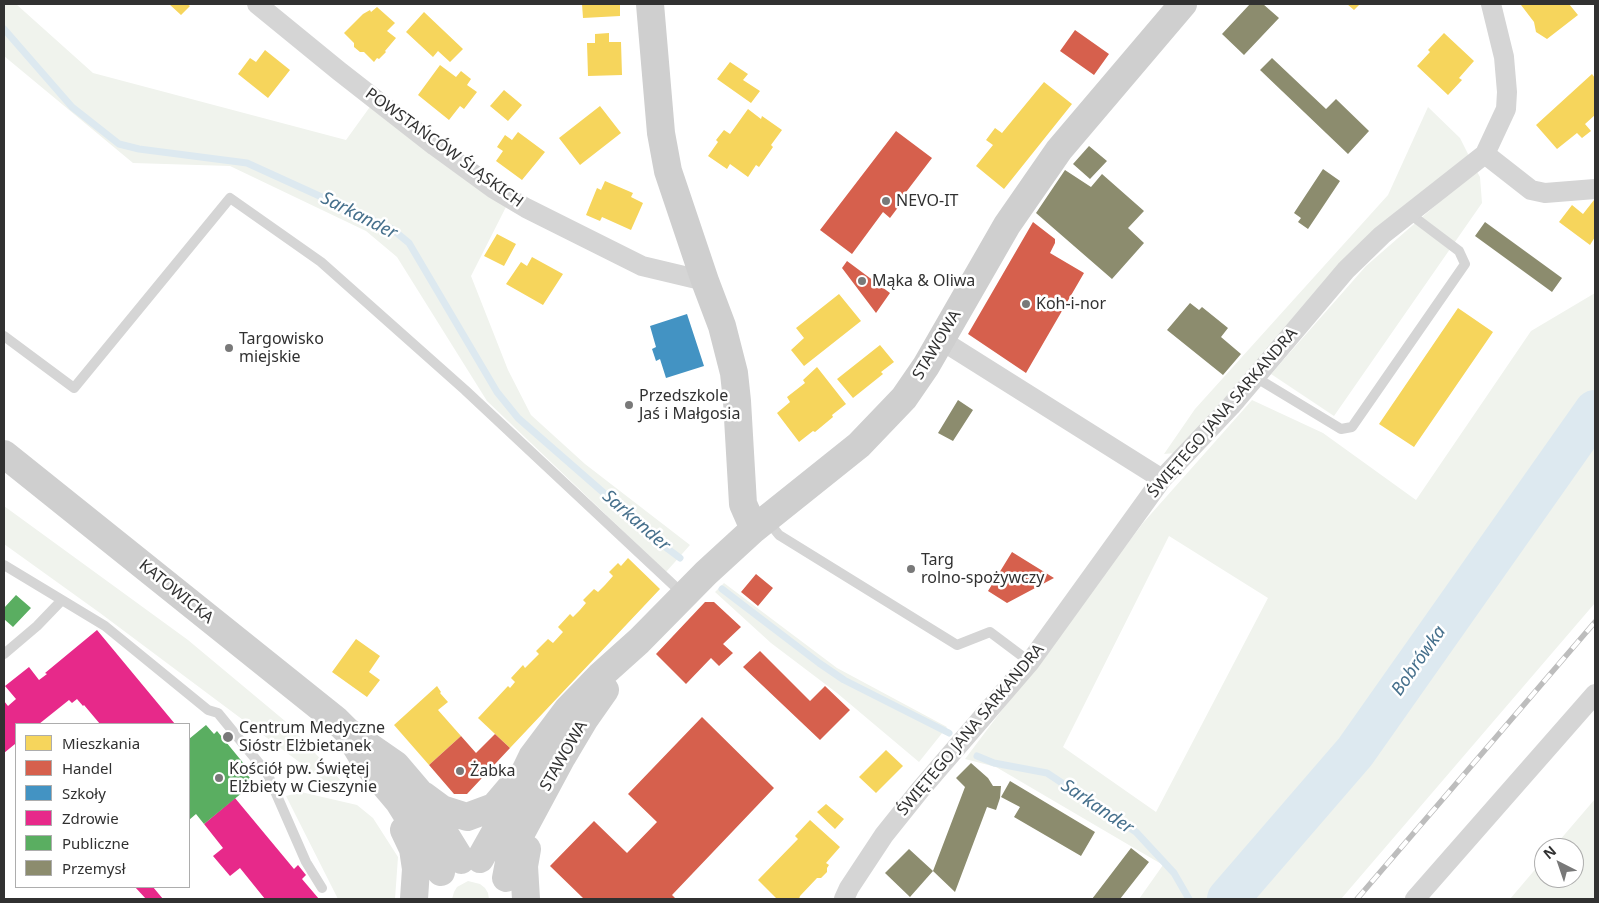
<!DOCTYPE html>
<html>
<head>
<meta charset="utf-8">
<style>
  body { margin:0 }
  #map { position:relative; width:1599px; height:903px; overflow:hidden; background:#fff; font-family:"Noto Sans",sans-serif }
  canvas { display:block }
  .frame { position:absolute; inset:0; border:5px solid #313131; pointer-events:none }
  .legend { position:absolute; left:15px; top:723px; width:175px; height:165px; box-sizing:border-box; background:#fff; border:1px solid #adadad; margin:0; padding:6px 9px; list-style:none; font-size:15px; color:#313131 }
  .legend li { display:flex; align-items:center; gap:10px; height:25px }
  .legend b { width:25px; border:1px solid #adadad }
  .north { position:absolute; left:1534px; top:838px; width:50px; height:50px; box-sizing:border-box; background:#fff; border:1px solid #adadad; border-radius:50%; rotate:319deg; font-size:14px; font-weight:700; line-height:20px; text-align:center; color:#313131 }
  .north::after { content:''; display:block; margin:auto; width:18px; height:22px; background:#797979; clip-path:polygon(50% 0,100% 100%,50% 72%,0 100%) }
</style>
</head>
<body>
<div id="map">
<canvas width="1599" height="903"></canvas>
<div class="frame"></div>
<ul class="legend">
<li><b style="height:14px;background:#f6d55c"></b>Mieszkania</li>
<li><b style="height:14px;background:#d6604d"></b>Handel</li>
<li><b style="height:14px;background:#4393c3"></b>Szkoły</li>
<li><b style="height:14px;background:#e7298a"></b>Zdrowie</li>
<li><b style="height:14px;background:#5aae61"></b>Publiczne</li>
<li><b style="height:14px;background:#8c8c6e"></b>Przemysł</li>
</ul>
<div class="north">N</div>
</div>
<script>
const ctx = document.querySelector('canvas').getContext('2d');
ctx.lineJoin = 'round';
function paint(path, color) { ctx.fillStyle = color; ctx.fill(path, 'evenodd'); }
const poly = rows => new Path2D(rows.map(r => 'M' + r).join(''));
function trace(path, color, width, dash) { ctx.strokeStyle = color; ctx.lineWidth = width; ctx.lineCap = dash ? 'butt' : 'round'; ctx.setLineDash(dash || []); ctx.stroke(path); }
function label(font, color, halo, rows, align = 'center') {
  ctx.font = font + ' "Noto Sans",sans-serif'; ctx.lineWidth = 5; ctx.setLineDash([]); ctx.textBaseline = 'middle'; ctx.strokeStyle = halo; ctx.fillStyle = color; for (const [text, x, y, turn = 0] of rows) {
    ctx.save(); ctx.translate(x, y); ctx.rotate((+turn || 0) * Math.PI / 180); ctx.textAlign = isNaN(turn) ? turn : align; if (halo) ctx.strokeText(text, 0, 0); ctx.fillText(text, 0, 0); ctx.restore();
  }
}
paint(poly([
  [4,4,16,4,93,73,346,140,372,104,507,205,471,276,508,370,531,415,585,464,690,545,666,572,487,401,397,257,366,231,230,166,133,163,4,56],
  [1428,107,1460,138,1469,156,1229,395,1175,453,1164,454,1195,409,1388,195],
  [1476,170,1480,177,1482,203,1334,416,1271,374,1366,266],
  [1595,293,1595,603,1341,899,1139,899,1163,865,996,767,965,759,1143,523,1252,400,1323,433,1416,500,1531,331],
  [1169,536,1268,598,1156,812,1063,747],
  [4,506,188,640,285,721,344,784,338,791,100,613,4,544],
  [724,583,837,668,947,727,919,762,837,693,771,643,715,592],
  [301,792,357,805,373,818,398,857,395,899,338,899,286,796],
  [1595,799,1595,899,1510,899,1544,859,1544,878,1574,878,1574,848,1553,848],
  [468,881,480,884,485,888,488,893,489,899,452,899,454,892,457,887]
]), '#f0f3ed');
paint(poly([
  [169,4,187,4,190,6,181,15],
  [582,4,620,4,620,16,583,18],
  [1347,4,1360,4,1354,10],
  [1523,4,1569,4,1578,15,1547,39,1536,32,1534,22,1521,5],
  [377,7,395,23,387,31,396,38,385,51,386,52,379,59,377,58,374,62,364,52,360,52,354,47,354,43,344,33,363,14,370,10,371,12],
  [424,12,463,49,450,62,438,51,433,57,406,32],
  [609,33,609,42,621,42,622,75,588,76,587,43,595,43,595,34],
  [1444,33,1474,61,1459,78,1462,80,1448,95,1417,66,1430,52,1428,50],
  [265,50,290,70,268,98,238,74,250,58,256,62],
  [730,62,748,74,743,80,760,91,751,103,717,79],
  [440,65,456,77,461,71,471,79,467,85,477,92,464,109,460,106,449,120,418,95],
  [1592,74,1595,78,1595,115,1585,124,1591,131,1582,138,1577,133,1557,149,1536,125],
  [1044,82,1072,104,1004,189,976,166,993,145,986,140,995,128,1002,133],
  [504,90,522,105,508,121,490,106],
  [600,106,621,133,580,165,559,138],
  [748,109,761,119,762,116,782,130,771,145,773,147,759,167,756,165,748,177,730,164,727,169,708,156,718,142,716,140,724,130,730,134],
  [518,132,545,152,522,180,496,161,503,151,497,147,505,135,512,140],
  [605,181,633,193,631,197,643,203,631,230,602,217,600,221,586,215,597,188,601,190],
  [1594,200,1595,200,1595,237,1590,245,1559,222,1572,205,1583,214],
  [497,234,516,244,504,266,484,256],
  [532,257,563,274,543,305,506,284,521,262,527,266],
  [839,294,861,321,804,366,791,350,804,338,796,328],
  [1458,308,1493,332,1414,447,1379,424],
  [880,345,894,362,881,372,883,374,853,398,837,379],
  [817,367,846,404,832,415,833,417,815,432,813,431,799,442,777,413,790,402,787,397,805,383,803,380],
  [628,558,660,589,510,748,478,718,508,686,510,688,515,682,511,678,523,665,525,668,539,654,536,651,548,639,553,643,563,632,558,627,570,614,573,617,580,610,586,603,583,600,594,589,598,592,605,585,613,576,609,572,618,563,621,566],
  [356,639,380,656,369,672,380,680,367,697,332,672],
  [437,686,441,692,440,693,448,702,438,710,461,736,429,765,394,725],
  [886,750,903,766,876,793,859,777],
  [826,804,844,819,835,829,817,812],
  [810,820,840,847,826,863,829,865,827,868,827,872,821,878,817,878,800,896,799,899,777,899,758,880,798,839,795,836]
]), '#f6d55c');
paint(poly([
  [1075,30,1109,54,1094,75,1060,51],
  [896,131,932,158,900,200,902,202,890,218,883,212,852,254,820,230],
  [1033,222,1055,239,1055,243,1050,253,1084,273,1026,373,968,334],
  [847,261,890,293,876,313,842,268],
  [1012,552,1054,578,1007,603,988,591],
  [756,574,773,588,758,606,741,592],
  [705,602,714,602,741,627,723,644,733,653,719,666,711,658,686,684,656,654],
  [760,651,810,701,825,686,850,710,820,740,743,667],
  [702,717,774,788,672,895,676,899,584,899,550,866,594,821,627,853,657,822,628,794],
  [495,734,510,748,467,794,454,794,429,765,461,736,476,753]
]), '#d6604d');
paint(poly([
  [687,314,704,366,666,378,660,359,656,361,652,349,656,347,650,326]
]), '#4393c3');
paint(poly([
  [97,630,175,724,100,724,84,705,83,706,77,699,72,703,69,700,39,724,16,724,16,746,15,744,4,753,4,701,8,706,16,699,5,686,29,667,39,680,47,674,45,673],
  [235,798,294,869,298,865,306,875,302,879,319,899,265,899,240,868,230,876,213,856,223,848,204,824],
  [135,887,153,887,163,899,146,899]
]), '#e7298a');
paint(poly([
  [16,595,31,608,13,627,4,619,4,608],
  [206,725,214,734,217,731,249,770,246,773,254,783,204,824,196,814,189,820,189,739]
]), '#5aae61');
paint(poly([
  [1250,4,1263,4,1279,18,1244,55,1222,34],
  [1272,58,1326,109,1336,99,1369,131,1348,154,1260,70],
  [1089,146,1107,161,1090,179,1073,164],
  [1323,169,1340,181,1308,229,1298,222,1301,218,1294,213],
  [1065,170,1091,187,1102,174,1144,211,1128,228,1144,243,1112,279,1036,213],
  [1485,222,1562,278,1552,292,1475,236],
  [1190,303,1199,310,1202,307,1228,328,1221,337,1241,354,1223,375,1167,330],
  [958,400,973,410,953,441,938,433],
  [971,763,988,778,993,786,1001,786,1000,798,996,810,987,807,955,892,933,871,910,897,885,873,909,849,933,871,965,787,956,778],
  [1010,781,1095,832,1081,856,1014,817,1020,807,1001,797],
  [1131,848,1149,862,1120,899,1092,899]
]), '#8c8c6e');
trace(poly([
  [4,29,72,107,119,144,139,149,247,163,392,229,409,243,497,392,518,418,668,549,680,558],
  [722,589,819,663,844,680,949,733],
  [977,756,994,763,1047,773,1136,832,1174,873,1189,899]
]), '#dde9f0', 7);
trace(poly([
  [1228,899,1355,752,1595,411]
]), '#dde9f0', 42);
trace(poly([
  [4,336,74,388,230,198,321,262,465,390,683,594],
  [1255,377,1341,429,1352,427,1465,264,1459,251,1410,214],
  [767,520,779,535,957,645,990,632,1030,662],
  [4,565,62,600],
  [4,654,37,626,62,600,105,626,208,710,218,713,267,773,306,862,322,888]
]), '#d5d5d5', 10);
trace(poly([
  [257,4,339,71,435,146,494,189,526,208,642,266,705,281],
  [1485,154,1531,190,1545,193,1595,189],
  [941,340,1162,479],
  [844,899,849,888,884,835,920,790,1030,662,1162,479,1231,406,1346,270,1382,235,1485,154,1506,109,1507,92,1504,57,1491,4],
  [1415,899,1595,694]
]), '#d5d5d5', 20);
trace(poly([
  [650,4,661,133,668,171,705,281,722,326,734,373,737,401,743,504,754,529],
  [4,454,336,720,347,731,396,765,419,792,461,860],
  [354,743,366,763,399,802,429,850,441,872],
  [423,795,442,809,467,817,494,807,511,787],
  [404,830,413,849,416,869,414,899],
  [480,859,498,827,532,757,568,709,600,676,639,641,706,573,754,529,859,445,904,398,926,366,1007,225,1059,150,1183,4],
  [506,878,510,857,518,839,562,757,584,720,605,690],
  [526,899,524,866,527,849]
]), '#cfcfcf', 28);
const rail = poly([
  [1357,899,1595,622]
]);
trace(rail, '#bdbdbd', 5.5);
trace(rail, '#fff', 4, [11]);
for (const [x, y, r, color] of [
  [886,201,5,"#797979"],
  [862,281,5,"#797979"],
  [1026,304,5,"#797979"],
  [229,348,5,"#797979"],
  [629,405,5,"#797979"],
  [911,569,5,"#797979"],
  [228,737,6,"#797979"],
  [460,771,5,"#797979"],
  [219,778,5,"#797979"]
]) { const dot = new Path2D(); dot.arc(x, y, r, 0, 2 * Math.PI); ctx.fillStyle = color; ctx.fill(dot); trace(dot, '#fff', 2); }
label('16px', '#313131', '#fff', [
  ["POWSTAŃCÓW ŚLĄSKICH",444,148,36],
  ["STAWOWA",937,345,-59],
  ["ŚWIĘTEGO JANA SARKANDRA",1223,413,-49],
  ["KATOWICKA",176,592,39],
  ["ŚWIĘTEGO JANA SARKANDRA",971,730,-50],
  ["STAWOWA",564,756,-60]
]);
label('16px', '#313131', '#fff', [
  ["NEVO-IT",896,201],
  ["Mąka & Oliwa",872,281],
  ["Koh-i-nor",1036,304],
  ["Targowisko",239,339],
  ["miejskie",239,357],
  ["Przedszkole",639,396],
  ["Jaś i Małgosia",639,414],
  ["Targ",921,560],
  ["rolno-spożywczy",921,578],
  ["Centrum Medyczne",239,728],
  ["Sióstr Elżbietanek",239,746],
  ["Kościół pw. Świętej",229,769],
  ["Elżbiety w Cieszynie",229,787],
  ["Żabka",470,771]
], 'left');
label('italic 18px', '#46708c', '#fff', [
  ["Sarkander",359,216,27],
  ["Sarkander",636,521,41],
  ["Bobrówka",1419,661,-55],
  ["Sarkander",1097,807,34]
]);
</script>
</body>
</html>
